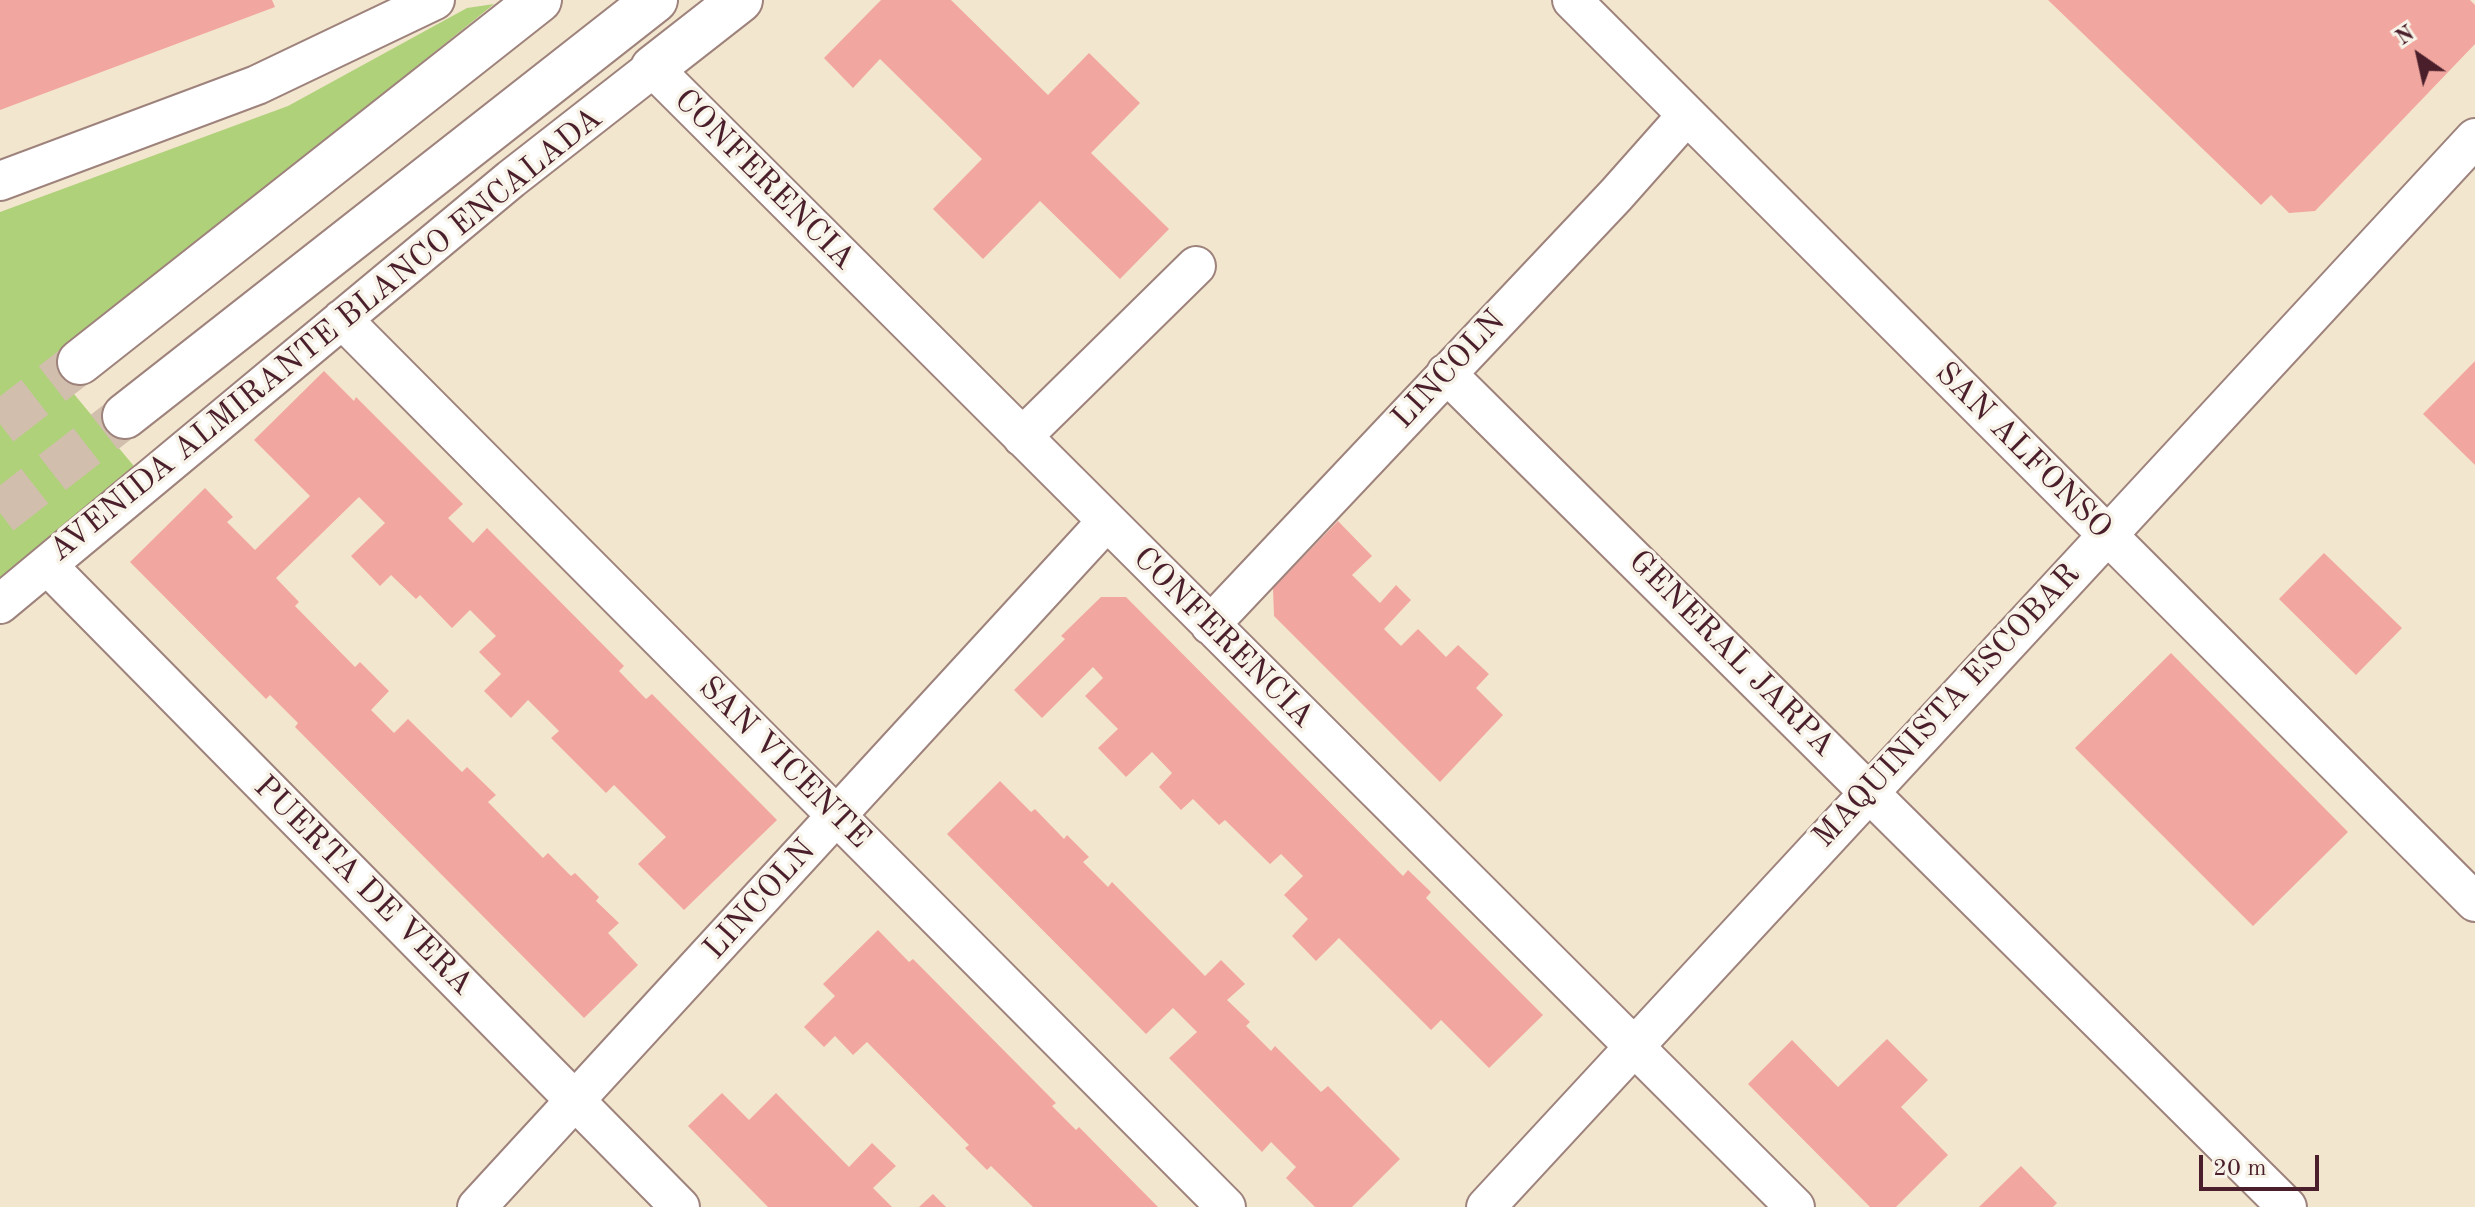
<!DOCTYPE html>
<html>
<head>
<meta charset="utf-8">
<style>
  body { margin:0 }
  #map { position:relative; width:2475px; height:1207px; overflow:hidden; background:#f3e6ce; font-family:"Old Standard TT",serif }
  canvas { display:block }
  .north { position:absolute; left:2379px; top:16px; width:80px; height:80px; -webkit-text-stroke:6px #f7f3e8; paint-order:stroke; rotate:326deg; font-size:22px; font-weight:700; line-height:32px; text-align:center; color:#4a1f2b }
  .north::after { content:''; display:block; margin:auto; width:28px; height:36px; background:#4a1f2b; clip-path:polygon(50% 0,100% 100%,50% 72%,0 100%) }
  .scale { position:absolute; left:2199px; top:1155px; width:120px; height:36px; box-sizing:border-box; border:4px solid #4a1f2b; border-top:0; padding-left:10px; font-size:24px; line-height:28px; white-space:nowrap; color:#4a1f2b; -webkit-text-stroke:6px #f7f3e8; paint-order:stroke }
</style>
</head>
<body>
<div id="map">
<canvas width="2475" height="1207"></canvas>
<div class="north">N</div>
<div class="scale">20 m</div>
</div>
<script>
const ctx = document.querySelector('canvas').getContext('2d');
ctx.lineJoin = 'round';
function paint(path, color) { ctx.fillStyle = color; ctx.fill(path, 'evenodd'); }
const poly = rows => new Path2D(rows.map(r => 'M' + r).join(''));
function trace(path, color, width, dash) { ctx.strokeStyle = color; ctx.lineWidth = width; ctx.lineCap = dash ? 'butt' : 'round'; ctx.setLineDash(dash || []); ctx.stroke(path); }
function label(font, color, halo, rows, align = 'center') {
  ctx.font = font + ' "Old Standard TT",serif'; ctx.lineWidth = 7; ctx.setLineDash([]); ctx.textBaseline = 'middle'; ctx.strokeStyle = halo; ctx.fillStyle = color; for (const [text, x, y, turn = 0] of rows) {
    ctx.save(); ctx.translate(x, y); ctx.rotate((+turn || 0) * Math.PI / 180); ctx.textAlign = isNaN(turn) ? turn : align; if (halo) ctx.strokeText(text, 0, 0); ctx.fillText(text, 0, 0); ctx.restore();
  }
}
paint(poly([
  [494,4,49,364,138,471,0,587,0,212,288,106,467,8]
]), '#afd17a');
paint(poly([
  [0,0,272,0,275,7,0,110],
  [881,0,951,0,1048,95,1089,53,1140,103,1091,153,1169,229,1120,279,1040,201,983,259,933,209,982,159,880,59,853,88,824,58],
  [2048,0,2470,0,2475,5,2475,44,2315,211,2289,213,2271,195,2261,205],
  [2475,361,2475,465,2423,414],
  [324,371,354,401,356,397,463,504,448,518,473,543,487,528,624,666,619,671,646,699,652,694,777,820,684,910,638,864,666,837,614,785,606,793,551,738,559,731,528,700,511,718,484,691,501,674,479,652,496,636,470,610,452,628,420,595,416,599,391,575,380,586,351,556,385,523,359,497,276,578,299,602,295,606,355,667,360,662,389,691,371,710,394,733,408,719,462,772,467,767,496,795,488,802,543,858,548,853,571,876,575,873,599,897,596,901,619,923,608,933,638,965,584,1018,295,727,298,723,270,695,266,699,130,562,205,488,233,517,227,522,255,550,310,496,254,440],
  [1338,521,1372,556,1352,575,1380,603,1396,585,1411,600,1384,629,1401,646,1418,629,1446,657,1458,645,1489,674,1476,688,1503,715,1440,782,1274,616,1273,588],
  [2324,553,2402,628,2356,675,2279,599],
  [1101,597,1126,597,1403,876,1408,870,1431,892,1426,898,1543,1015,1489,1068,1441,1020,1431,1030,1339,938,1316,961,1292,936,1308,919,1284,895,1303,876,1281,854,1270,864,1225,820,1219,825,1193,799,1181,810,1159,787,1172,773,1152,752,1126,777,1098,748,1118,729,1085,696,1103,678,1093,667,1042,718,1014,690,1065,639,1061,636],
  [2171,653,2348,832,2253,926,2075,748],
  [1000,781,1031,812,1035,809,1064,839,1067,835,1089,857,1083,862,1108,887,1112,882,1205,976,1221,960,1245,984,1227,1000,1250,1022,1246,1026,1271,1051,1275,1046,1321,1092,1328,1086,1400,1159,1352,1207,1315,1207,1286,1178,1296,1167,1271,1142,1262,1152,1169,1058,1197,1032,1173,1008,1146,1034,947,834],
  [878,930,909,962,913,959,1056,1103,1052,1106,1076,1130,1079,1127,1158,1207,1033,1207,991,1166,987,1170,965,1148,969,1145,867,1042,853,1055,835,1036,824,1047,804,1027,835,996,823,984],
  [1887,1039,1928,1080,1901,1107,1948,1155,1896,1207,1870,1207,1748,1084,1792,1040,1838,1087],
  [722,1093,749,1120,776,1093,849,1167,872,1143,896,1166,873,1188,892,1207,768,1207,688,1126],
  [2021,1166,2057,1203,2053,1207,1979,1207],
  [933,1194,946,1207,919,1207]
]), '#f1a7a0');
trace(poly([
  [0,424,80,362],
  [0,513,125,416]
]), '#d1bead', 44, [44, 22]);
const minor = poly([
  [1572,0,2475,902],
  [0,181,257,85,435,0],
  [342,319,1226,1207],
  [1446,373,2287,1207],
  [1022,437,1196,266],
  [47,565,680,1207],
  [0,604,511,179,653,68,1795,1207],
  [1210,625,1616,195,1687,115],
  [477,1207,1107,521],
  [1486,1207,2475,138]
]);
const major = poly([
  [653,68,740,0],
  [80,362,539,0],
  [125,416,655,0]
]);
trace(minor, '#9e827c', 42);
trace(major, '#9e827c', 48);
trace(minor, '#fff', 38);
trace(major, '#fff', 44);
label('32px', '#4a1f2b', '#f7f3e8', [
  ["CONFERENCIA",764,180,45],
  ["AVENIDA ALMIRANTE BLANCO ENCALADA",326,335,-39],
  ["LINCOLN",1449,370,-47],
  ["SAN ALFONSO",2023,451,45],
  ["CONFERENCIA",1223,638,45],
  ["GENERAL JARPA",1731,654,45],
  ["MAQUINISTA ESCOBAR",1947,706,-47],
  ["SAN VICENTE",784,763,45],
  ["PUERTA DE VERA",363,886,45],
  ["LINCOLN",760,900,-48]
]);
</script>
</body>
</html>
